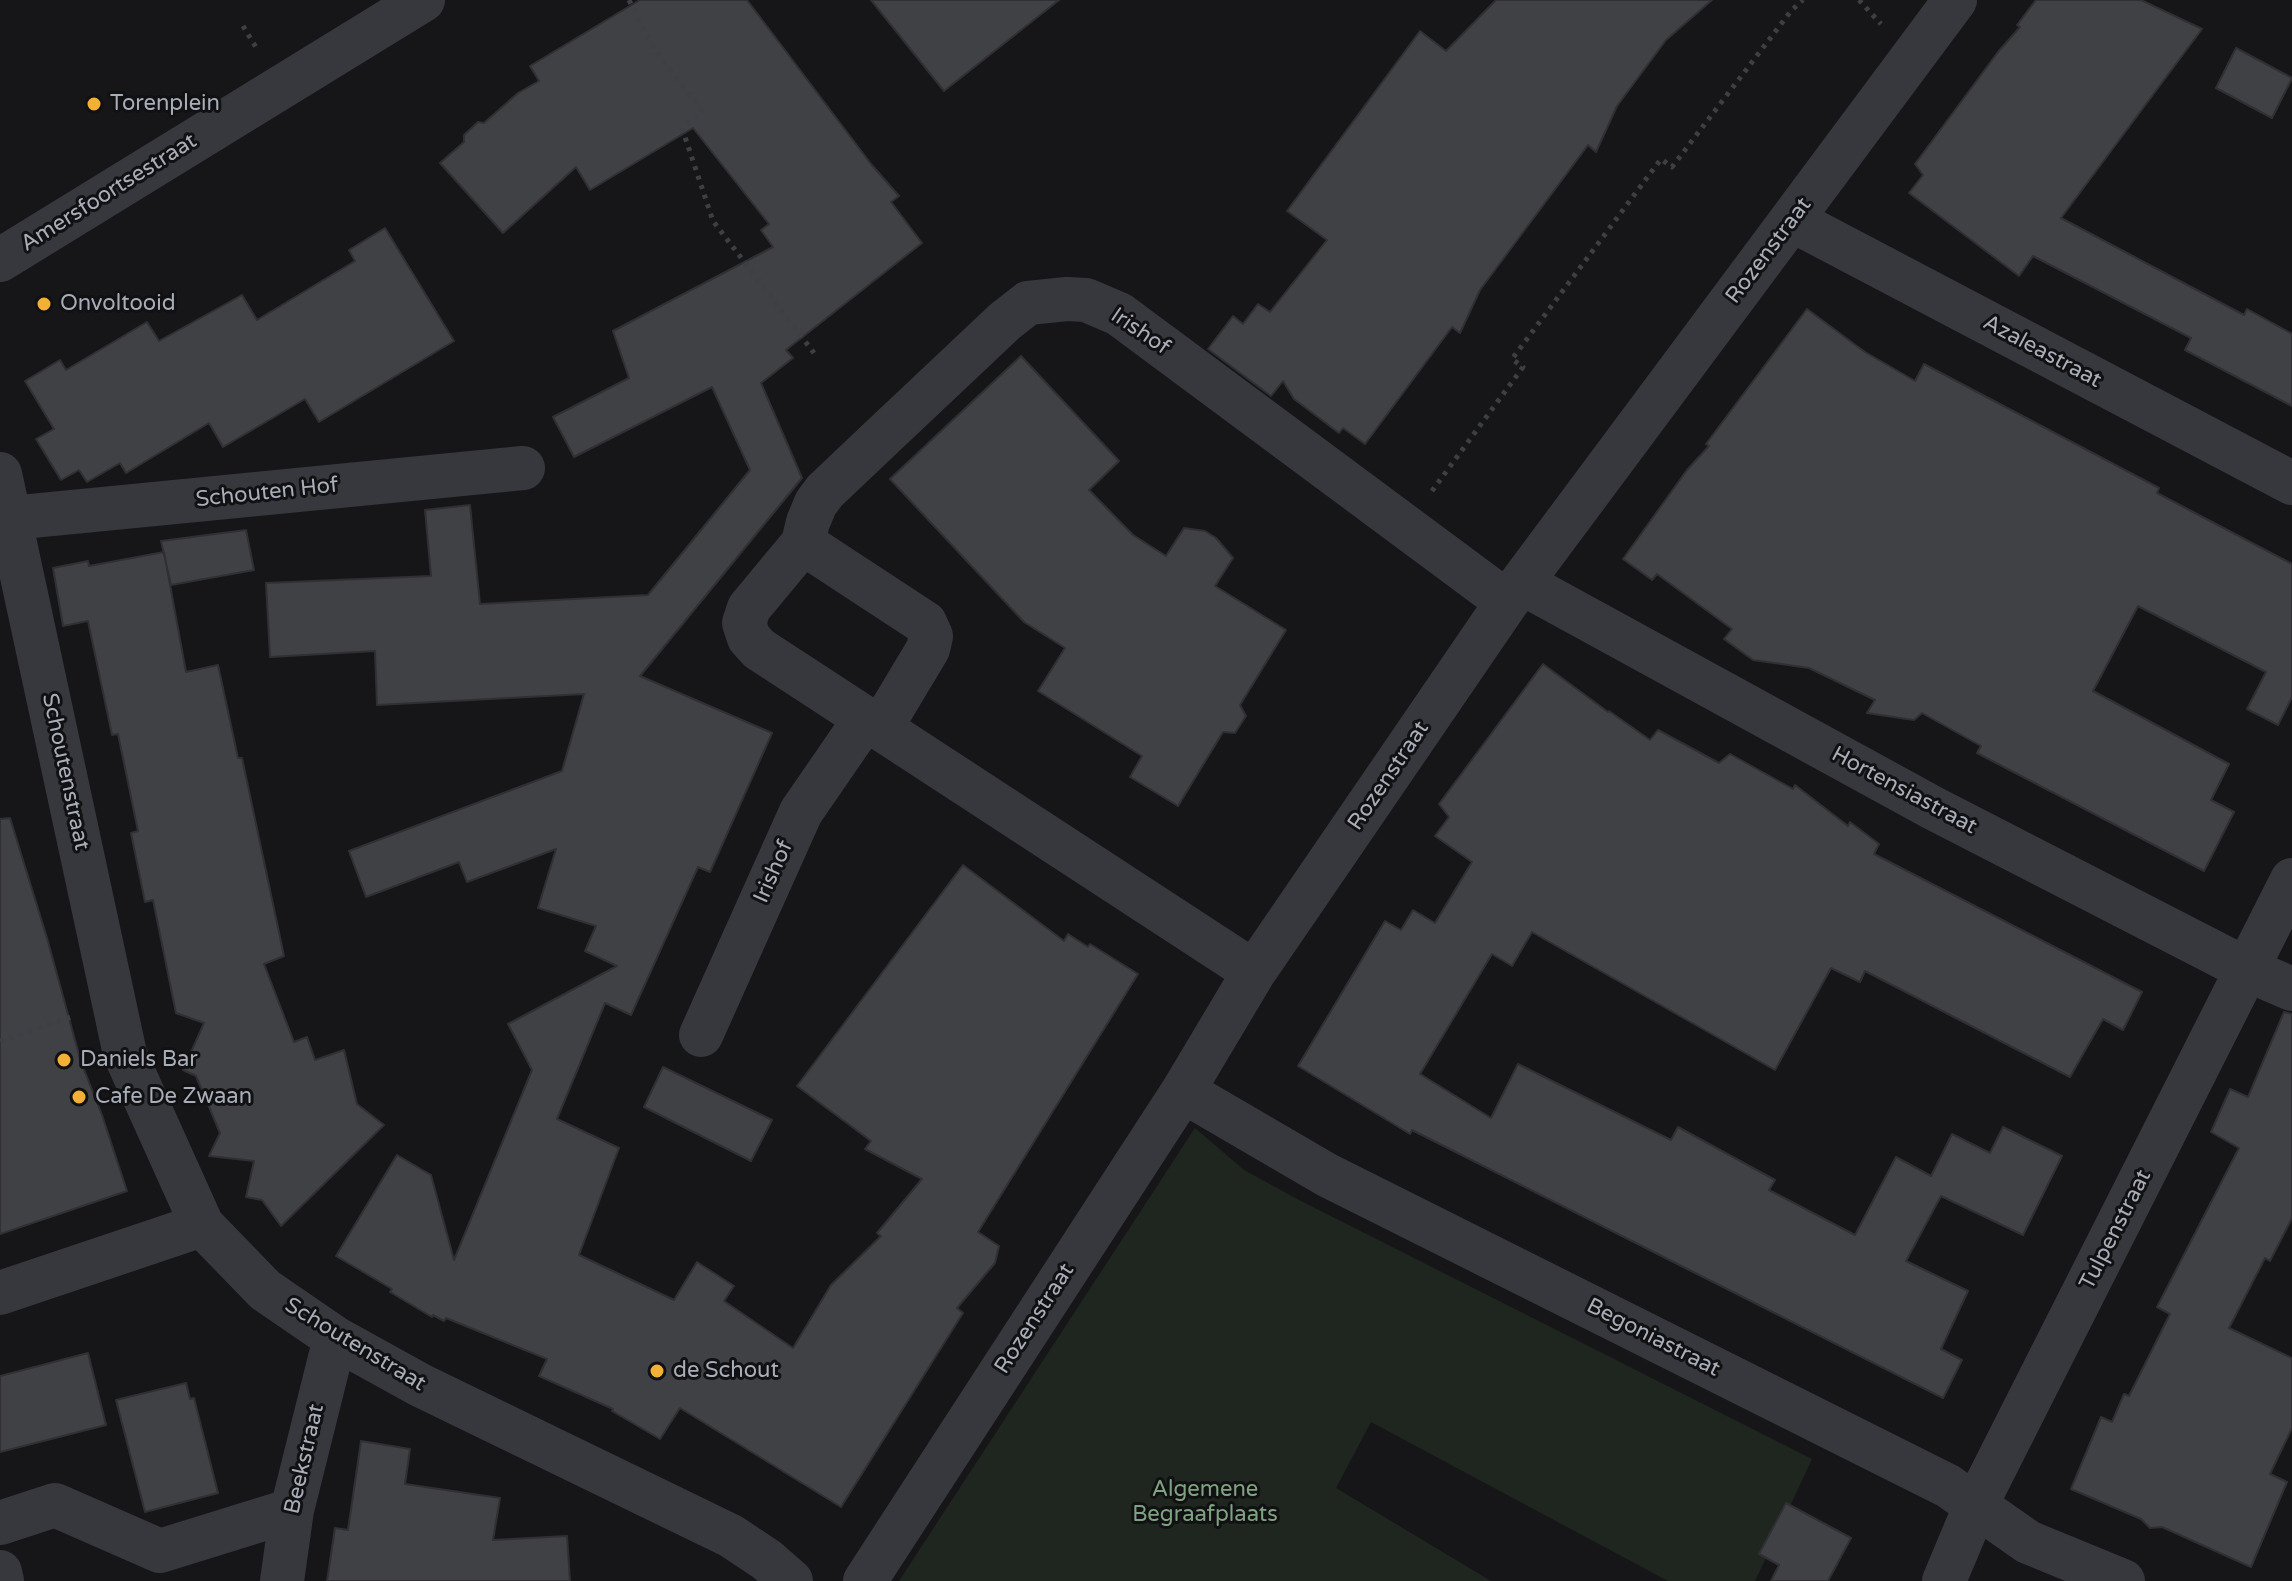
<!DOCTYPE html>
<html>
<head>
<meta charset="utf-8">
<style>
  body { margin:0 }
  canvas { display:block; background:#161618 }
</style>
</head>
<body>
<canvas width="2292" height="1581"></canvas>
<script>
const ctx = document.querySelector('canvas').getContext('2d');
ctx.lineJoin = 'round';
function paint(path, color) { ctx.fillStyle = color; ctx.fill(path, 'evenodd'); }
const poly = rows => new Path2D(rows.map(r => 'M' + r).join(''));
function trace(path, color, width, dash) { ctx.strokeStyle = color; ctx.lineWidth = width; ctx.lineCap = dash ? 'butt' : 'round'; ctx.setLineDash(dash || []); ctx.stroke(path); }
function label(font, color, halo, rows, align = 'center') {
  ctx.font = font + ' "Varela Round",sans-serif'; ctx.lineWidth = 6; ctx.setLineDash([]); ctx.textBaseline = 'middle'; ctx.strokeStyle = halo; ctx.fillStyle = color; for (const [text, x, y, turn = 0] of rows) {
    ctx.save(); ctx.translate(x, y); ctx.rotate((+turn || 0) * Math.PI / 180); ctx.textAlign = isNaN(turn) ? turn : align; if (halo) ctx.strokeText(text, 0, 0); ctx.fillText(text, 0, 0); ctx.restore();
  }
}
paint(poly([
  [1195,1128,1244,1170,1299,1200,1812,1459,1755,1581,1668,1581,1371,1422,1336,1488,1491,1581,899,1581]
]), '#1e261f');
const building = poly([
  [640,0,747,0,871,164,899,196,891,202,922,243,786,350,793,358,761,383,802,478,640,676,772,733,710,872,698,867,631,1015,605,1003,557,1119,619,1148,579,1255,674,1300,697,1262,734,1286,724,1301,793,1348,831,1285,881,1236,877,1233,922,1179,865,1149,871,1141,797,1086,963,865,1064,941,1068,934,1088,947,1090,944,1138,974,978,1232,999,1246,995,1263,957,1308,963,1313,841,1507,680,1408,660,1439,612,1411,613,1409,539,1376,547,1359,446,1318,444,1321,433,1315,432,1317,390,1292,392,1289,336,1256,397,1155,431,1175,454,1260,532,1070,508,1024,617,966,585,951,596,926,538,908,556,849,467,882,459,862,366,897,349,851,562,771,584,694,377,705,375,651,270,657,266,583,431,576,425,510,470,505,480,604,648,595,750,470,712,387,574,457,553,417,629,378,613,331,773,247,761,230,769,224,693,128,590,190,576,167,503,233,440,163,464,142,464,135,478,122,484,123,518,93,539,81,530,66,640,0],
  [871,0,1059,0,944,91,871,0],
  [1496,0,1712,0,1666,40,1617,106,1596,152,1588,145,1480,290,1460,333,1452,327,1365,444,1343,428,1339,433,1294,399,1283,381,1271,396,1208,349,1233,316,1243,324,1258,304,1270,312,1327,240,1287,211,1420,31,1446,51,1496,0],
  [2036,0,2141,0,2202,29,2061,218,2244,315,2247,309,2292,334,2292,406,2185,350,2191,338,2033,256,2019,276,1909,193,1923,175,1915,164,1998,52,2020,27,2017,25,2036,0],
  [2236,48,2292,78,2272,118,2216,88,2236,48],
  [385,228,454,341,319,422,305,399,223,447,209,423,126,473,120,463,87,482,79,470,61,480,36,439,54,429,25,381,60,360,66,370,147,322,159,341,242,295,257,320,355,261,349,250,385,228],
  [1807,309,1865,352,1915,381,1924,364,2159,488,2157,493,2292,564,2292,697,2278,725,2247,709,2266,672,2138,606,2093,691,2229,764,2211,800,2234,812,2204,871,1977,753,1981,746,1922,713,1914,720,1867,713,1875,700,1809,668,1753,660,1724,639,1732,629,1657,574,1652,580,1623,559,1687,470,1709,446,1706,444,1807,309],
  [1021,356,1119,461,1089,490,1133,535,1166,556,1184,528,1205,531,1216,538,1233,558,1215,586,1286,630,1240,705,1246,716,1235,733,1223,732,1178,806,1130,777,1142,756,1038,691,1065,648,1024,622,890,479,1021,356],
  [246,530,254,570,171,585,161,541,246,530],
  [164,552,186,672,218,665,238,758,242,758,284,956,264,964,294,1042,307,1037,315,1060,344,1050,357,1104,384,1125,281,1226,262,1200,246,1197,254,1161,209,1156,220,1133,196,1076,183,1070,204,1023,176,1013,153,900,145,902,131,833,138,831,118,734,112,735,88,621,63,626,53,568,88,561,89,566,164,552],
  [1543,664,1608,712,1609,711,1650,740,1658,730,1719,763,1730,754,1793,789,1795,785,1848,826,1850,822,1879,844,1874,854,2142,992,2123,1030,2103,1019,2070,1077,1865,971,1860,982,1831,968,1775,1070,1532,932,1512,966,1492,954,1420,1074,1491,1118,1518,1064,1671,1140,1678,1127,1775,1180,1769,1190,1855,1235,1896,1157,1931,1176,1952,1134,1990,1153,2003,1127,2062,1156,2023,1235,1941,1196,1906,1261,1968,1291,1941,1349,1962,1360,1943,1398,1412,1130,1410,1134,1298,1066,1385,921,1401,930,1413,910,1435,923,1472,862,1435,836,1449,817,1439,804,1543,664],
  [10,818,47,938,81,1062,102,1115,127,1191,0,1234,0,819,10,818],
  [2284,1012,2292,1014,2292,1218,2270,1261,2265,1258,2229,1328,2292,1358,2292,1428,2270,1474,2287,1482,2251,1567,2162,1527,2150,1528,2141,1519,2071,1489,2101,1417,2112,1422,2124,1394,2129,1396,2170,1314,2157,1307,2239,1148,2211,1132,2230,1089,2248,1097,2284,1012],
  [663,1067,772,1120,751,1161,644,1107,663,1067],
  [88,1353,106,1425,0,1452,0,1376,88,1353],
  [186,1383,190,1399,194,1398,218,1493,145,1512,116,1400,186,1383],
  [361,1441,410,1449,405,1484,500,1498,493,1540,567,1536,570,1581,327,1581,335,1528,348,1530,361,1441],
  [1786,1503,1851,1538,1828,1581,1771,1581,1779,1565,1759,1554,1786,1503]
]);
paint(building, '#404145');
trace(building, '#303034', 2);
trace(poly([
  [629,0,654,49,702,111,682,128,713,221,814,353],
  [1859,0,1881,24],
  [243,26,257,49],
  [1432,491,1523,367,1512,359,1661,159,1672,167,1791,11,1803,0],
  [0,1041,71,1017]
]), '#3d3f44', 5, [4, 6]);
trace(poly([
  [1792,220,2292,483],
  [0,260,423,0],
  [0,474,125,1054,202,1225,265,1290,335,1338,420,1385,731,1536,767,1560,791,1581],
  [11,518,523,468],
  [803,543,925,623,931,636,928,649,880,729],
  [1522,583,1933,808,2248,970,2292,989],
  [1254,972,759,649,749,638,744,623,749,608,803,543,808,522,816,503,825,491,882,437,1005,321,1028,303,1067,299,1086,300,1119,314,1507,602],
  [701,1035,801,812,865,719],
  [1183,1091,1327,1175,1948,1486,2028,1542,2123,1581],
  [0,1293,202,1225],
  [0,1523,55,1505,160,1551,292,1510],
  [0,1572,2,1581],
  [282,1581,292,1510,335,1338],
  [865,1581,1183,1091,1254,972,1507,602,1955,0],
  [1944,1581,1975,1507,2292,880]
]), '#37383d', 44);
for (const [x, y, r, color] of [
  [94,104,8,"#f2b134"],
  [44,304,8,"#f2b134"],
  [64,1060,8,"#f2b134"],
  [79,1097,8,"#f2b134"],
  [657,1371,8,"#f2b134"]
]) { const dot = new Path2D(); dot.arc(x, y, r, 0, 2 * Math.PI); ctx.fillStyle = color; ctx.fill(dot); trace(dot, '#111113', 3); }
label('22px', '#a8adb8', '#111113', [
  ["Torenplein",110,104],
  ["Onvoltooid",60,304],
  ["Daniels Bar",80,1060],
  ["Cafe De Zwaan",95,1097],
  ["de Schout",673,1371]
], 'left');
label('22px', '#a8adb8', '#111113', [
  ["Amersfoortsestraat",109,193,-32],
  ["Rozenstraat",1769,251,-53],
  ["Irishof",1140,332,34],
  ["Azaleastraat",2042,352,28],
  ["Schouten Hof",267,493,-6],
  ["Schoutenstraat",65,772,78],
  ["Rozenstraat",1389,776,-56],
  ["Hortensiastraat",1904,791,28],
  ["Irishof",774,872,-66],
  ["Tulpenstraat",2116,1230,-63],
  ["Rozenstraat",1035,1319,-57],
  ["Begoniastraat",1653,1338,27],
  ["Schoutenstraat",355,1345,31],
  ["Beekstraat",305,1459,-77]
]);
label('22px', '#7fa381', '#111113', [
  ["Algemene",1205,1490],
  ["Begraafplaats",1205,1515]
]);
</script>
</body>
</html>
